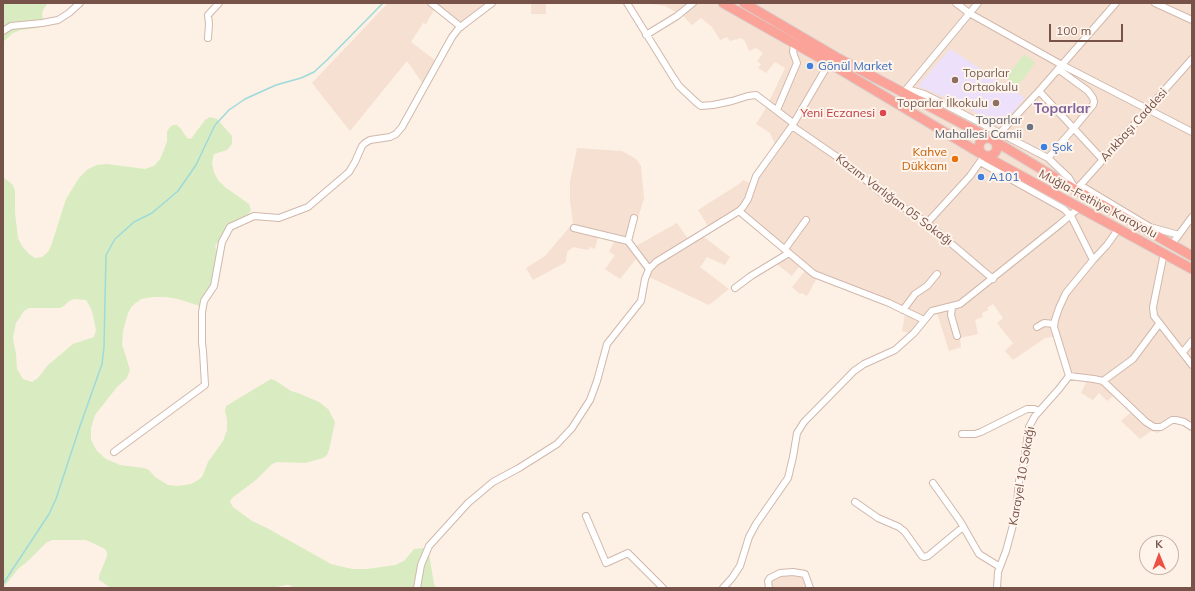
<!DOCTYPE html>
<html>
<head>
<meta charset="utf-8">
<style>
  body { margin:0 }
  #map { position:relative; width:1195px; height:591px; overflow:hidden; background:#fdf0e4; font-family:Mulish,sans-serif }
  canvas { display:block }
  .frame { position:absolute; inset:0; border:4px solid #775248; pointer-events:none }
  .north { position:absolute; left:1139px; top:535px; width:40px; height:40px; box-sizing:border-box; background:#fff4eb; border:1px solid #c9b3aa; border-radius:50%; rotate:359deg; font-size:11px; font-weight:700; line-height:16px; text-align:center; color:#775248 }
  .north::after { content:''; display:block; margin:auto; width:14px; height:18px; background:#ed5043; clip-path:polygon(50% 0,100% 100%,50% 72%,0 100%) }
  .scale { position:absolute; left:1049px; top:24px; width:74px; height:18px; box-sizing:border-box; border:2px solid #775248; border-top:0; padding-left:5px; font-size:12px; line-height:14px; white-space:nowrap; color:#775248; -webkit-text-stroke:3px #fff4eb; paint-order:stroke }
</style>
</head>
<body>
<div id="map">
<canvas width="1195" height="591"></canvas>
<div class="frame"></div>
<div class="north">K</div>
<div class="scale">100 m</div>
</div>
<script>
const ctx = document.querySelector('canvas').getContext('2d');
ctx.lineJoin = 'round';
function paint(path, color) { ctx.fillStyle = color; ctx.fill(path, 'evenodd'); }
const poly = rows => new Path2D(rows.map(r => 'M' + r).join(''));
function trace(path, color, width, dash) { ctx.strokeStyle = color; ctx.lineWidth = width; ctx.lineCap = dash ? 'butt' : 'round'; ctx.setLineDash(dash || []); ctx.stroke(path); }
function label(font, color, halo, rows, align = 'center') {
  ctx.font = font + ' Mulish,sans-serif'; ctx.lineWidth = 4; ctx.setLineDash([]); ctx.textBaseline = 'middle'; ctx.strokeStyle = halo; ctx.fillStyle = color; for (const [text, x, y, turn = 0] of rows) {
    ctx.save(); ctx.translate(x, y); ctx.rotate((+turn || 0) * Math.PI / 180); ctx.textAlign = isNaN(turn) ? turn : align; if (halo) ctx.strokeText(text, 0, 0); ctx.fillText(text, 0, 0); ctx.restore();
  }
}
paint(poly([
  [388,3,494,3,461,30,435,8,426,24,423,23,411,42,436,61,423,84,407,61,350,131,312,83],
  [531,3,546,3,546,14,531,14],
  [646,3,1192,3,1192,433,1189,429,1184,426,1174,423,1170,424,1158,433,1151,431,1140,439,1121,421,1131,412,1113,396,1107,401,1099,393,1093,400,1081,393,1087,380,1073,380,1053,337,1045,338,1013,360,1005,351,1013,343,997,323,1003,318,993,304,987,308,989,310,982,313,983,317,975,320,978,334,960,338,961,347,949,351,937,313,931,316,915,335,902,331,905,314,874,300,817,278,807,296,802,293,800,294,792,287,805,271,799,267,792,276,773,261,785,253,739,214,704,237,730,257,725,265,707,257,700,267,729,289,709,305,649,277,636,259,620,279,605,269,615,255,609,252,614,242,598,237,595,249,590,247,588,250,573,247,567,252,566,262,533,280,526,268,545,256,573,223,570,201,570,182,577,148,622,151,636,159,641,166,644,199,631,239,636,246,677,223,688,239,708,226,698,210,739,184,743,180,750,183,775,144,770,133,756,124,766,108,785,68,775,62,766,73,758,68,761,64,757,61,763,53,756,48,749,51,745,41,741,38,730,41,727,37,720,40,712,27,701,18,692,25,683,16,665,6],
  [787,570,801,570,805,571,812,588,767,588,765,580,767,577]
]), '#f5e0d2');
paint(poly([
  [950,49,1025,98,1003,124,998,126,967,107,918,86]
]), '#ede0fa');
paint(poly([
  [3,3,48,3,43,10,42,14,43,20,42,26,37,28,21,30,13,33,3,42],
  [1024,54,1035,63,1017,87,1006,78],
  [210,117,217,119,232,136,232,144,227,150,214,154,212,163,214,172,218,180,225,187,249,204,251,210,248,215,226,231,215,246,220,259,217,285,200,306,178,299,166,297,153,297,141,299,132,306,128,313,123,331,122,344,130,370,127,378,117,387,95,415,91,428,91,440,97,451,106,459,120,465,144,468,149,470,155,477,168,485,178,486,191,484,198,480,202,477,208,462,223,441,227,430,227,420,225,410,226,406,271,379,276,381,291,391,298,393,319,402,328,409,335,422,329,450,327,455,323,458,305,463,277,462,272,464,256,480,232,498,230,502,233,507,252,521,267,528,331,564,352,569,367,569,395,565,404,561,414,549,424,548,429,554,434,584,436,588,294,588,289,585,286,585,271,588,111,588,99,580,99,576,107,556,107,552,105,549,86,540,52,540,46,543,28,561,18,569,3,588,3,177,13,185,15,191,15,213,18,238,22,246,29,254,35,258,42,257,48,252,51,246,66,199,79,178,88,169,97,165,107,164,145,169,154,166,160,159,164,150,167,141,167,132,169,128,173,125,177,125,181,129,187,138,191,139,205,120],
  [74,299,86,300,89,305,92,311,96,330,94,337,73,344,48,365,38,378,32,382,23,379,17,369,16,353,14,345,13,337,16,323,24,311,29,308,60,308,64,306,69,301]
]), '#d9ecc1');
trace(poly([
  [3,584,49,514,56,499,79,429,102,364,104,347,106,255,115,239,134,222,152,213,178,191,196,165,215,125,229,110,245,99,276,85,301,78,314,72,326,61,383,3]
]), '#9ddada', 1.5);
const minor = poly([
  [431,3,461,27],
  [627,3,673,77,679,86,697,103,701,106,713,105,732,101,748,96,756,95,793,123],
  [956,3,969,13,1062,65,1192,132],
  [1155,3,1192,20],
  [3,31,11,26,42,23,58,20,69,13,80,3],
  [646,35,677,16,693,3],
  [208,38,209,24,208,15,219,3],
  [907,89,924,94,940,102,1048,158,1069,178,1076,190,1192,59],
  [905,91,978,3],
  [1039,91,1103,160],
  [777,110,797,63,793,52,794,44],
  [792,126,843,161,880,192,927,223,993,279],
  [997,136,1039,91,1116,3],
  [1048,158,1074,128,1093,105,1094,102,1093,98,1088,91,1058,69],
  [980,162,1064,209,1071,216,1093,260],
  [1080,185,1150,227,1179,235],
  [739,211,814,274,889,303,924,320],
  [927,223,970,176,982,159],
  [574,228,628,241,649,269],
  [628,241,634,218],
  [1172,244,1192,217],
  [785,249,806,220],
  [1164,253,1153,307,1154,316,1192,365],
  [735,288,751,276,789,253],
  [952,307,951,315,957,336],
  [903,310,915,294,927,286,937,274],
  [1037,327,1044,323,1054,324],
  [1183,352,1192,341],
  [1069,376,1054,327,1055,320,1059,308,1066,293,1093,260,1107,245,1119,228],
  [1069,376,1094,379,1103,381,1146,422,1154,427,1161,427,1172,420,1176,420,1184,422,1192,427],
  [1103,381,1133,359,1159,324],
  [962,434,975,434,981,432,1027,409,1034,409,1039,411],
  [114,452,205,385,203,351,202,343,202,312,204,301,214,286,222,242,230,227,254,216,279,218,308,207,349,172,355,162,362,146,365,143,370,140,390,137,396,134,402,127,452,37,459,28,492,3],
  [933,483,960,521,979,554,1000,567],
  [855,502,878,518,899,527,905,532,922,556,924,557,928,556,963,527],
  [586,516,606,563,628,553,663,588],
  [417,588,421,565,429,546,468,503,493,482,519,468,557,444,572,428,590,400,597,381,607,344,641,301,645,279,649,269,656,262,739,211,743,207,748,199,756,176,792,126,829,63],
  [723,588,732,578,740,566,749,537,756,524,788,478,793,457,797,433,804,422,854,371,864,364,895,350,914,333,932,311,960,304,1059,225,1080,207],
  [769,588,768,581,770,578,780,573,793,572,805,574,810,588],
  [997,588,998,572,1006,551,1016,514,1019,481,1023,468,1029,427,1035,416,1059,389,1069,376]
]);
const highway = poly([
  [723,3,829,63,983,155,1192,269],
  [744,3,836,57,993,140,1076,190,1192,256],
  '979 147a9 9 0 1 1 18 0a9 9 0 1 1-18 0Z'
]);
trace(minor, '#d1b8ac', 8);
trace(highway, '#d9cfcc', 11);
trace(minor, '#fff', 6);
trace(highway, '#fba398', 9);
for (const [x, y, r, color] of [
  [810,66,4,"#3f7fe0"],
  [955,80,4,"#8d6e63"],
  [996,103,4,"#8d6e63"],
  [883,113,4,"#e0444e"],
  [1030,127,4,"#6b7280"],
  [1044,147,4,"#3f7fe0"],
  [955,159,4,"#e8710a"],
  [981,177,4,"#3f7fe0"]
]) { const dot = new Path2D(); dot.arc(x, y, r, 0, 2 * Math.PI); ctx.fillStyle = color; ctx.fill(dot); trace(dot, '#fff4eb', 1.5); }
label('12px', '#366cbe', '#fff4eb', [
  ["Gönül Market",818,66],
  ["Şok",1052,147],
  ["A101",989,177]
], 'left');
label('12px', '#785e54', '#fff4eb', [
  ["Toparlar",963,73],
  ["Ortaokulu",963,87],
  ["Toparlar İlkokulu",988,103,"right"]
], 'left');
label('12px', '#be3a42', '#fff4eb', [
  ["Yeni Eczanesi",875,113]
], 'right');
label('12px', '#5b616d', '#fff4eb', [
  ["Toparlar",1022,120],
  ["Mahallesi Camii",1022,134]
], 'right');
label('12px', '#775248', '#fff4eb', [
  ["Arıkbaşı Caddesi",1134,125,-48],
  ["Kazım Varlığan 05 Sokağı",894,200,37],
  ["Muğla-Fethiye Karayolu",1098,204,28],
  ["Karayel 10 Sokağı",1022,476,-80]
]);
label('12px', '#c56008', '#fff4eb', [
  ["Kahve",947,152],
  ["Dükkanı",947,166]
], 'right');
label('bold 14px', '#80639b', '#fff4eb', [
  ["Toparlar",1062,109]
]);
</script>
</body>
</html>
